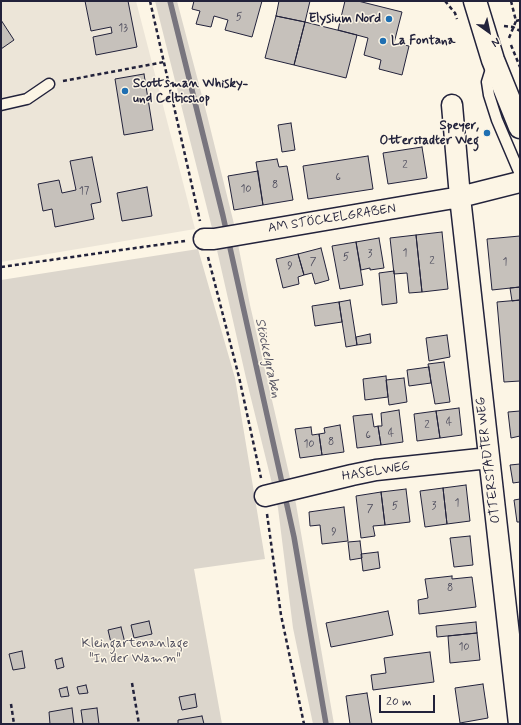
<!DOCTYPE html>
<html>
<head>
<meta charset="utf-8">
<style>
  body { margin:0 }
  #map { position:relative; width:521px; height:725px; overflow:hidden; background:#fcf5e5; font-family:Mynerve,sans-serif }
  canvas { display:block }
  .frame { position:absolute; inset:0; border:2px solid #22223b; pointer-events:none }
  .north { position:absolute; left:469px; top:12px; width:40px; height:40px; -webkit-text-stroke:3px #fcf5e5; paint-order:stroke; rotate:147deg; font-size:11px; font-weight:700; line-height:16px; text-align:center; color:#22223b }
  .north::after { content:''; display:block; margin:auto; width:14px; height:18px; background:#22223b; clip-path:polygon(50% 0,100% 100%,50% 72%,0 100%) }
  .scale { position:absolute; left:379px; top:695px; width:56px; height:18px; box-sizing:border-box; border:2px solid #22223b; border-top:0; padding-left:5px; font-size:12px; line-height:14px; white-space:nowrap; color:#22223b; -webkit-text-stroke:3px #fcf5e5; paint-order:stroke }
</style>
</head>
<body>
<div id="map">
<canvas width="521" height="725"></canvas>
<div class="frame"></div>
<div class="north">N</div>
<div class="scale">20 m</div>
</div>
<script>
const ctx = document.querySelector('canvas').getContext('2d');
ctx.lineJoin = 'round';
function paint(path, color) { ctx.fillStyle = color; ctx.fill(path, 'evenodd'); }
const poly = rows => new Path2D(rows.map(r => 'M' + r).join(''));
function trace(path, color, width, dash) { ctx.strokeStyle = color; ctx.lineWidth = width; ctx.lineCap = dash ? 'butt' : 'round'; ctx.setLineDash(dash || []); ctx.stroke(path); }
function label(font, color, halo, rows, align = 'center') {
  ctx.font = font + ' Mynerve,sans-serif'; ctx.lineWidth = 3; ctx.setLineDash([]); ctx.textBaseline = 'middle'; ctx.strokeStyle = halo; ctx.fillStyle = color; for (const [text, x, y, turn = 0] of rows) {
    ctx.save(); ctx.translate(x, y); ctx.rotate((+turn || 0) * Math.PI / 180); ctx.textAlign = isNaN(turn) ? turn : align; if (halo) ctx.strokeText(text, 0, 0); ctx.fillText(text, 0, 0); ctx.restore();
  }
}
paint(poly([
  [1,1,136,1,195,229,1,262]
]), '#ece5d8');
paint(poly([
  [155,1,177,1,207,115,234,224,250,305,296,504,334,724,313,724,293,628,278,508,246,378,212,228],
  [198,249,235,378,265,559,194,569,222,724,1,724,1,280]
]), '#dcd6cc');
trace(poly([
  [170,1,223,216,294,537,326,724]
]), '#78757e', 5.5);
const building = poly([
  [85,1,128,1,137,47,96,55,93,37,112,33,111,27,91,31,85,1],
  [194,1,262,1,252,37,225,30,228,20,214,16,211,27,196,24,200,11,192,9,194,1],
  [279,1,310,1,305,22,276,16,279,1],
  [345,1,358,1,402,12,394,43,409,46,402,75,379,69,381,60,364,55,368,38,338,30,345,1],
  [276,16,305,22,294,65,265,58,276,16],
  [1,20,14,40,1,49,1,20],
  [305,22,357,35,346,78,294,65,305,22],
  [144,74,153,130,124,135,115,79,144,74],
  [291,123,295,150,282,152,278,125,291,123],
  [422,147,427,178,388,184,383,153,422,147],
  [368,156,373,189,308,199,303,166,368,156],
  [92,157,101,202,91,204,94,219,55,227,52,209,43,211,38,184,59,180,62,193,76,190,70,161,92,157],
  [277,159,279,167,287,166,293,200,263,205,256,162,277,159],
  [258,171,263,205,234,210,228,176,258,171],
  [147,187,152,216,122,221,117,193,147,187],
  [442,232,448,289,422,292,416,235,442,232],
  [416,235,422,292,409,293,407,273,394,274,390,238,416,235],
  [520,236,520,287,492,290,487,239,520,236],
  [379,238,384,268,370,270,370,268,361,270,356,242,379,238],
  [356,242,363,285,340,289,332,246,356,242],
  [321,248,329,280,315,284,312,273,304,275,298,254,321,248],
  [298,254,304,275,298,277,299,284,283,288,276,259,298,254],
  [394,271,397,303,382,305,379,273,394,271],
  [520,287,520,300,512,301,510,288,520,287],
  [350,300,357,345,346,347,339,302,350,300],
  [520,300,520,381,504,382,497,302,520,300],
  [339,302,342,322,315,326,312,306,339,302],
  [370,334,371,343,357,345,356,337,370,334],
  [447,335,450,357,429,361,426,338,447,335],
  [444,362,450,402,435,404,428,364,444,362],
  [429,367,431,383,409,386,407,370,429,367],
  [386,376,388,397,365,400,363,379,386,376],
  [404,378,407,402,389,405,386,380,404,378],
  [459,408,462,435,440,438,436,411,459,408],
  [399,410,403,442,381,445,378,426,382,426,381,413,399,410],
  [436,411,440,438,417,441,414,414,436,411],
  [520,411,520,436,511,438,508,412,520,411],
  [372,414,374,427,378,426,381,445,357,448,353,416,372,414],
  [340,425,344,452,322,455,319,434,325,433,324,428,340,425],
  [311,427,312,435,319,434,322,455,300,458,295,429,311,427],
  [520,464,520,482,513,483,510,465,520,464],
  [466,485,470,521,447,524,443,488,466,485],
  [443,488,447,524,425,527,420,491,443,488],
  [406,489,410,522,385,525,381,492,406,489],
  [381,492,385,525,373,526,375,536,361,538,356,496,381,492],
  [520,499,520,522,517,522,514,500,520,499],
  [344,507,348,541,322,544,320,525,310,526,309,512,344,507],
  [470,536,473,565,454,567,450,538,470,536],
  [360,541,362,558,350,560,348,542,360,541],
  [378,552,380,568,363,571,361,554,378,552],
  [452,576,452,579,472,577,476,607,419,614,418,600,428,598,425,579,452,576],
  [388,611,393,635,331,647,326,623,388,611],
  [149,621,152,634,134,638,131,625,149,621],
  [476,622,477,633,437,637,436,626,476,622],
  [121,627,125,643,112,647,108,630,121,627],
  [477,633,480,660,450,663,448,636,477,633],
  [22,651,25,668,13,670,9,654,22,651],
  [430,652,434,682,373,690,371,675,386,673,384,658,430,652],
  [62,658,64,667,57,669,55,660,62,658],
  [483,684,488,718,460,723,455,688,483,684],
  [86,685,88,693,79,694,77,687,86,685],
  [67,687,69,696,61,697,59,689,67,687],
  [367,693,372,724,350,724,346,696,367,693],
  [195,694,197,707,182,710,179,697,195,694],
  [72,708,74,724,50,724,49,712,72,708],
  [97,708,99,724,83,724,81,710,97,708],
  [202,716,204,724,178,724,178,720,202,716]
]);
paint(building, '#c6c1bb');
trace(building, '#22223b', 1);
const lane = poly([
  [492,66,487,82,489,95,497,120,520,174],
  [1,105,27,99,49,84]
]);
const street = poly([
  [204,239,214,239,460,197,452,105],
  [265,496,352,475,376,470,489,458],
  [519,724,460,197,520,182]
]);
const secondary = poly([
  [475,1,493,60,520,127]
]);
trace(lane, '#22223b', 13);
trace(street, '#22223b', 23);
trace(secondary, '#22223b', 25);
trace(poly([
  [150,1,200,221],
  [445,1,455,13,457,19],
  [516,21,520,20],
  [504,26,513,27,520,31],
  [509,38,516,21,511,1],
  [511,45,520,67],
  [63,81,164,62],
  [208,257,239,377,261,478],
  [1,267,185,241],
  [267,514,281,615,304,724],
  [132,683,139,724],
  [11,704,14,724]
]), '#22223b', 2.5, [4, 3]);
trace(lane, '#fcf5e5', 10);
trace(street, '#fcf5e5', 20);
trace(secondary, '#fcf5e5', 22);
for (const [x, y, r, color] of [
  [389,19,4,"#1f6fb2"],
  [383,41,4,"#1f6fb2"],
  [125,91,4,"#1f6fb2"],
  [487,133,4,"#1f6fb2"]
]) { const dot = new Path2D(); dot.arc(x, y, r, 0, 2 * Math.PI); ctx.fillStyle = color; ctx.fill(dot); trace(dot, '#fcf5e5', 1.5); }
label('11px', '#4b4a5b', null, [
  ["5",239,18],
  ["13",123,29],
  ["2",405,166],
  ["6",338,178],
  ["8",275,186],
  ["10",246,190],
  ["17",84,192],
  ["1",405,254],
  ["3",370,255],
  ["5",346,258],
  ["2",432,262],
  ["7",313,263],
  ["1",505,263],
  ["9",290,267],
  ["4",449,423],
  ["2",427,426],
  ["4",391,434],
  ["6",368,436],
  ["8",331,443],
  ["10",309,445],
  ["1",457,504],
  ["5",395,507],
  ["3",434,507],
  ["7",370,510],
  ["9",334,533],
  ["8",450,589],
  ["10",464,648]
]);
label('bold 13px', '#22223b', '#fcf5e5', [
  ["Elysium Nord",381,19],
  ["La Fontana",391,41,"left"],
  ["Scottsman Whisky-",133,84,"left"],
  ["und Celticshop",133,99,"left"],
  ["Speyer,",479,126],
  ["Otterstadter Weg",479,141]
], 'right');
label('13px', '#22223b', '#fcf5e5', [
  ["AM STÖCKELGRABEN",332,219,-9],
  ["OTTERSTADTER WEG",489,460,-97],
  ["HASELWEG",376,472,-9]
]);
label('13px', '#504f5f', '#fcf5e5', [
  ["Kleingartenanlage",135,644],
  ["\"In der Wamm\"",135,659]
]);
label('italic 14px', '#545362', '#fcf5e5', [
  ["Stöckelgraben",267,358,78]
]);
</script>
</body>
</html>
